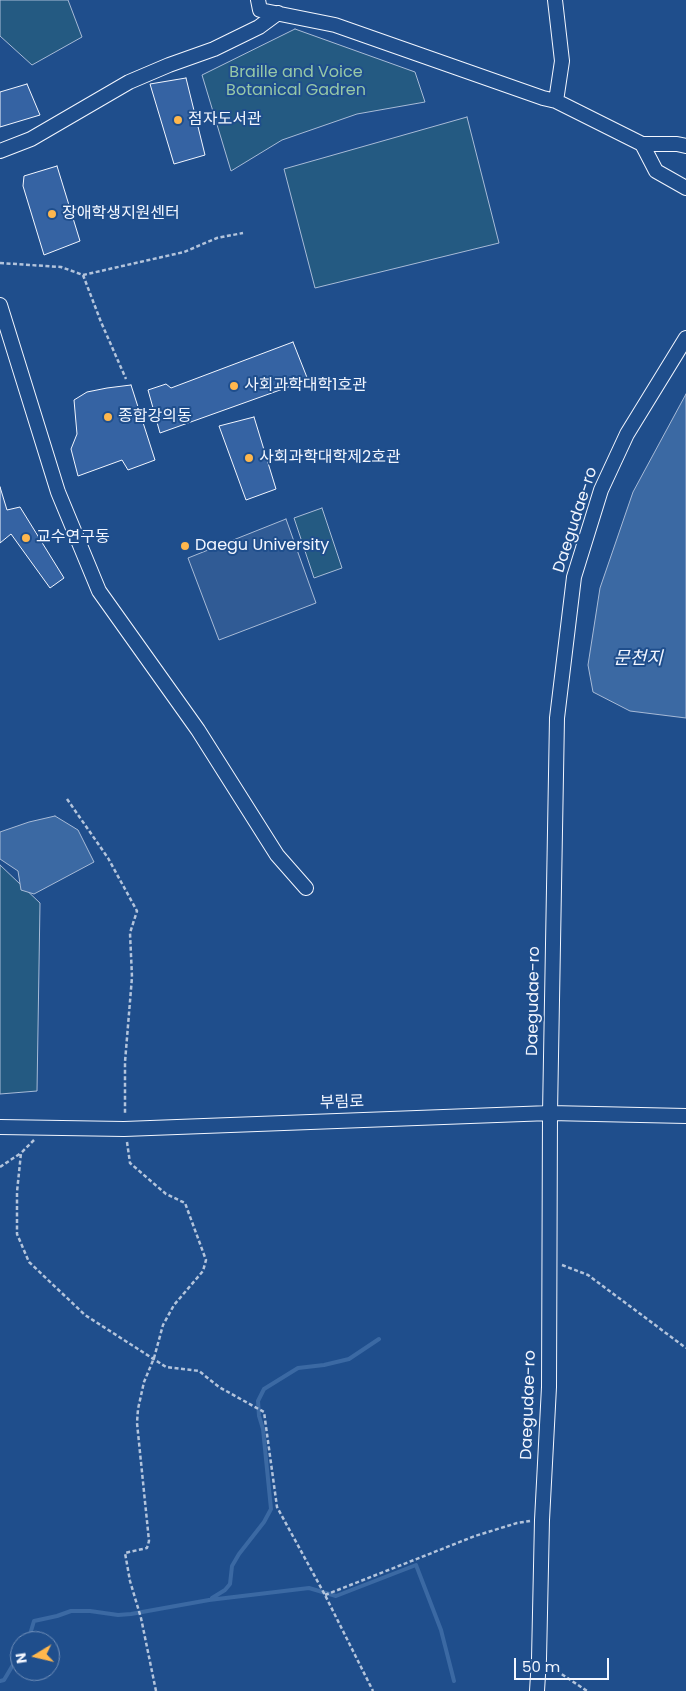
<!DOCTYPE html>
<html>
<head>
<meta charset="utf-8">
<style>
  body { margin:0 }
  #map { position:relative; width:686px; height:1691px; overflow:hidden; background:#1f4e8c; font-family:Poppins,sans-serif }
  canvas { display:block }
  .north { position:absolute; left:10px; top:1631px; width:50px; height:50px; box-sizing:border-box; background:#1f4e8c; border:1px solid #7391ba; border-radius:50%; rotate:261deg; font-size:14px; font-weight:700; line-height:20px; text-align:center; color:#f2f6ff }
  .north::after { content:''; display:block; margin:auto; width:18px; height:22px; background:#ffb74d; clip-path:polygon(50% 0,100% 100%,50% 72%,0 100%) }
  .scale { position:absolute; left:514px; top:1658px; width:95px; height:22px; box-sizing:border-box; border:2px solid #f2f6ff; border-top:0; padding-left:6px; font-size:15px; line-height:18px; white-space:nowrap; color:#f2f6ff; -webkit-text-stroke:4px #1f4e8c; paint-order:stroke }
</style>
</head>
<body>
<div id="map">
<canvas width="686" height="1691"></canvas>
<div class="north">N</div>
<div class="scale">50 m</div>
</div>
<script>
const ctx = document.querySelector('canvas').getContext('2d');
ctx.lineJoin = 'round';
function paint(path, color) { ctx.fillStyle = color; ctx.fill(path, 'evenodd'); }
const poly = rows => new Path2D(rows.map(r => 'M' + r).join(''));
function trace(path, color, width, dash) { ctx.strokeStyle = color; ctx.lineWidth = width; ctx.lineCap = dash ? 'butt' : 'round'; ctx.setLineDash(dash || []); ctx.stroke(path); }
function label(font, color, halo, rows, align = 'center') {
  ctx.font = font + ' Poppins,"Noto Sans KR",sans-serif'; ctx.lineWidth = 4; ctx.setLineDash([]); ctx.textBaseline = 'middle'; ctx.strokeStyle = halo; ctx.fillStyle = color; for (const [text, x, y, turn = 0] of rows) {
    ctx.save(); ctx.translate(x, y); ctx.rotate((+turn || 0) * Math.PI / 180); ctx.textAlign = isNaN(turn) ? turn : align; if (halo) ctx.strokeText(text, 0, 0); ctx.fillText(text, 0, 0); ctx.restore();
  }
}
const green = poly([
  [0,0,68,0,82,37,32,65,0,36,0,0],
  [295,29,415,72,425,102,357,114,282,140,231,171,202,75,295,29],
  [467,117,499,243,315,288,284,169,467,117],
  [322,508,342,568,314,578,294,518,322,508],
  [0,865,40,903,37,1091,0,1094,0,865]
]);
paint(green, '#245a82');
trace(green, '#a8bbd7', 1);
const parking = poly([
  [286,519,316,603,219,640,188,558,286,519]
]);
paint(parking, '#305b95');
trace(parking, '#a8bbd7', 1);
const water = poly([
  [686,394,686,718,630,711,593,692,588,665,600,588,633,492,686,394],
  [55,816,78,830,94,862,34,894,21,890,18,871,0,859,0,832,29,822,55,816]
]);
paint(water, '#3b69a3');
trace(water, '#a8bbd7', 1);
trace(poly([
  [212,1598,225,1590,230,1584,232,1566,239,1554,264,1522,271,1509,263,1429,259,1416,258,1401,264,1389,298,1368,324,1365,349,1359,379,1339],
  [28,1641,34,1621,57,1616,71,1611,90,1611,118,1615,131,1614,209,1600,309,1588,336,1596,416,1565,441,1630,454,1681],
  [0,1681,4,1680,20,1653]
]), '#3b69a3', 4);
const building = poly([
  [186,78,205,155,174,164,150,84,186,78],
  [27,84,40,115,0,127,0,92,27,84],
  [57,166,80,241,44,255,23,186,24,176,57,166],
  [293,342,308,380,160,433,148,390,166,384,171,388,293,342],
  [131,385,155,460,128,470,122,460,78,476,71,449,77,434,74,400,87,392,107,388,131,385],
  [254,417,276,489,246,500,219,426,254,417],
  [0,487,7,510,20,507,64,578,50,588,11,534,0,543,0,487]
]);
paint(building, '#3563a3');
trace(building, '#f2f6ff', 1);
const minor = poly([
  [258,0,260,10,335,25,543,98,556,101,642,144],
  [555,0,562,61,556,101],
  [686,146,677,144,642,144,656,171,686,188],
  [0,151,31,139,129,82,169,65,214,49,259,27,278,13],
  [0,305,58,492,99,591,198,730,277,855,306,888],
  [0,1127,124,1129,550,1113,686,1116],
  [537,1691,539,1659,542,1520,549,1387,550,1113,557,718,574,577,601,490,627,434,686,338]
]);
trace(minor, '#f2f6ff', 16);
trace(poly([
  [0,263,61,267,83,275,101,322,126,379],
  [83,275,184,252,217,238,243,233],
  [67,799,108,858,137,911,130,933,132,977,125,1062,125,1115],
  [34,1140,21,1153,17,1192,17,1234,29,1262,85,1315,166,1367,199,1371,219,1387,264,1412,277,1507,325,1595,373,1691],
  [127,1142,130,1163,166,1194,185,1203,206,1260,203,1271,174,1305,163,1325,154,1358,144,1382,138,1409,137,1423,149,1541,147,1548,125,1553,130,1581,141,1618,156,1691],
  [0,1167,21,1153],
  [562,1265,588,1275,686,1348],
  [325,1595,475,1536,517,1523,530,1521],
  [551,1667,587,1691]
]), '#b3c4dc', 2.5, [4, 2.5]);
trace(minor, '#1f4e8c', 14);
for (const [x, y, r, color] of [
  [178,120,5,"#ffb74d"],
  [52,214,5,"#ffb74d"],
  [234,386,5,"#ffb74d"],
  [108,417,5,"#ffb74d"],
  [249,458,5,"#ffb74d"],
  [26,538,5,"#ffb74d"],
  [185,546,5,"#ffb74d"]
]) { const dot = new Path2D(); dot.arc(x, y, r, 0, 2 * Math.PI); ctx.fillStyle = color; ctx.fill(dot); trace(dot, '#1f4e8c', 2); }
label('16px', '#97c8a6', '#1f4e8c', [
  ["Braille and Voice",296,73],
  ["Botanical Gadren",296,91]
]);
label('16px', '#f2f6ff', '#1f4e8c', [
  ["점자도서관",188,120],
  ["장애학생지원센터",62,214],
  ["사회과학대학1호관",244,386],
  ["종합강의동",118,417],
  ["사회과학대학제2호관",259,458],
  ["교수연구동",36,538],
  ["Daegu University",195,546]
], 'left');
label('16px', '#f2f6ff', '#1f4e8c', [
  ["Daegudae-ro",576,520,-72],
  ["Daegudae-ro",534,1001,-89],
  ["부림로",342,1103,-2],
  ["Daegudae-ro",529,1405,-88]
]);
label('italic 18px', '#f2f6ff', '#1f4e8c', [
  ["문천지",638,659]
]);
</script>
</body>
</html>
